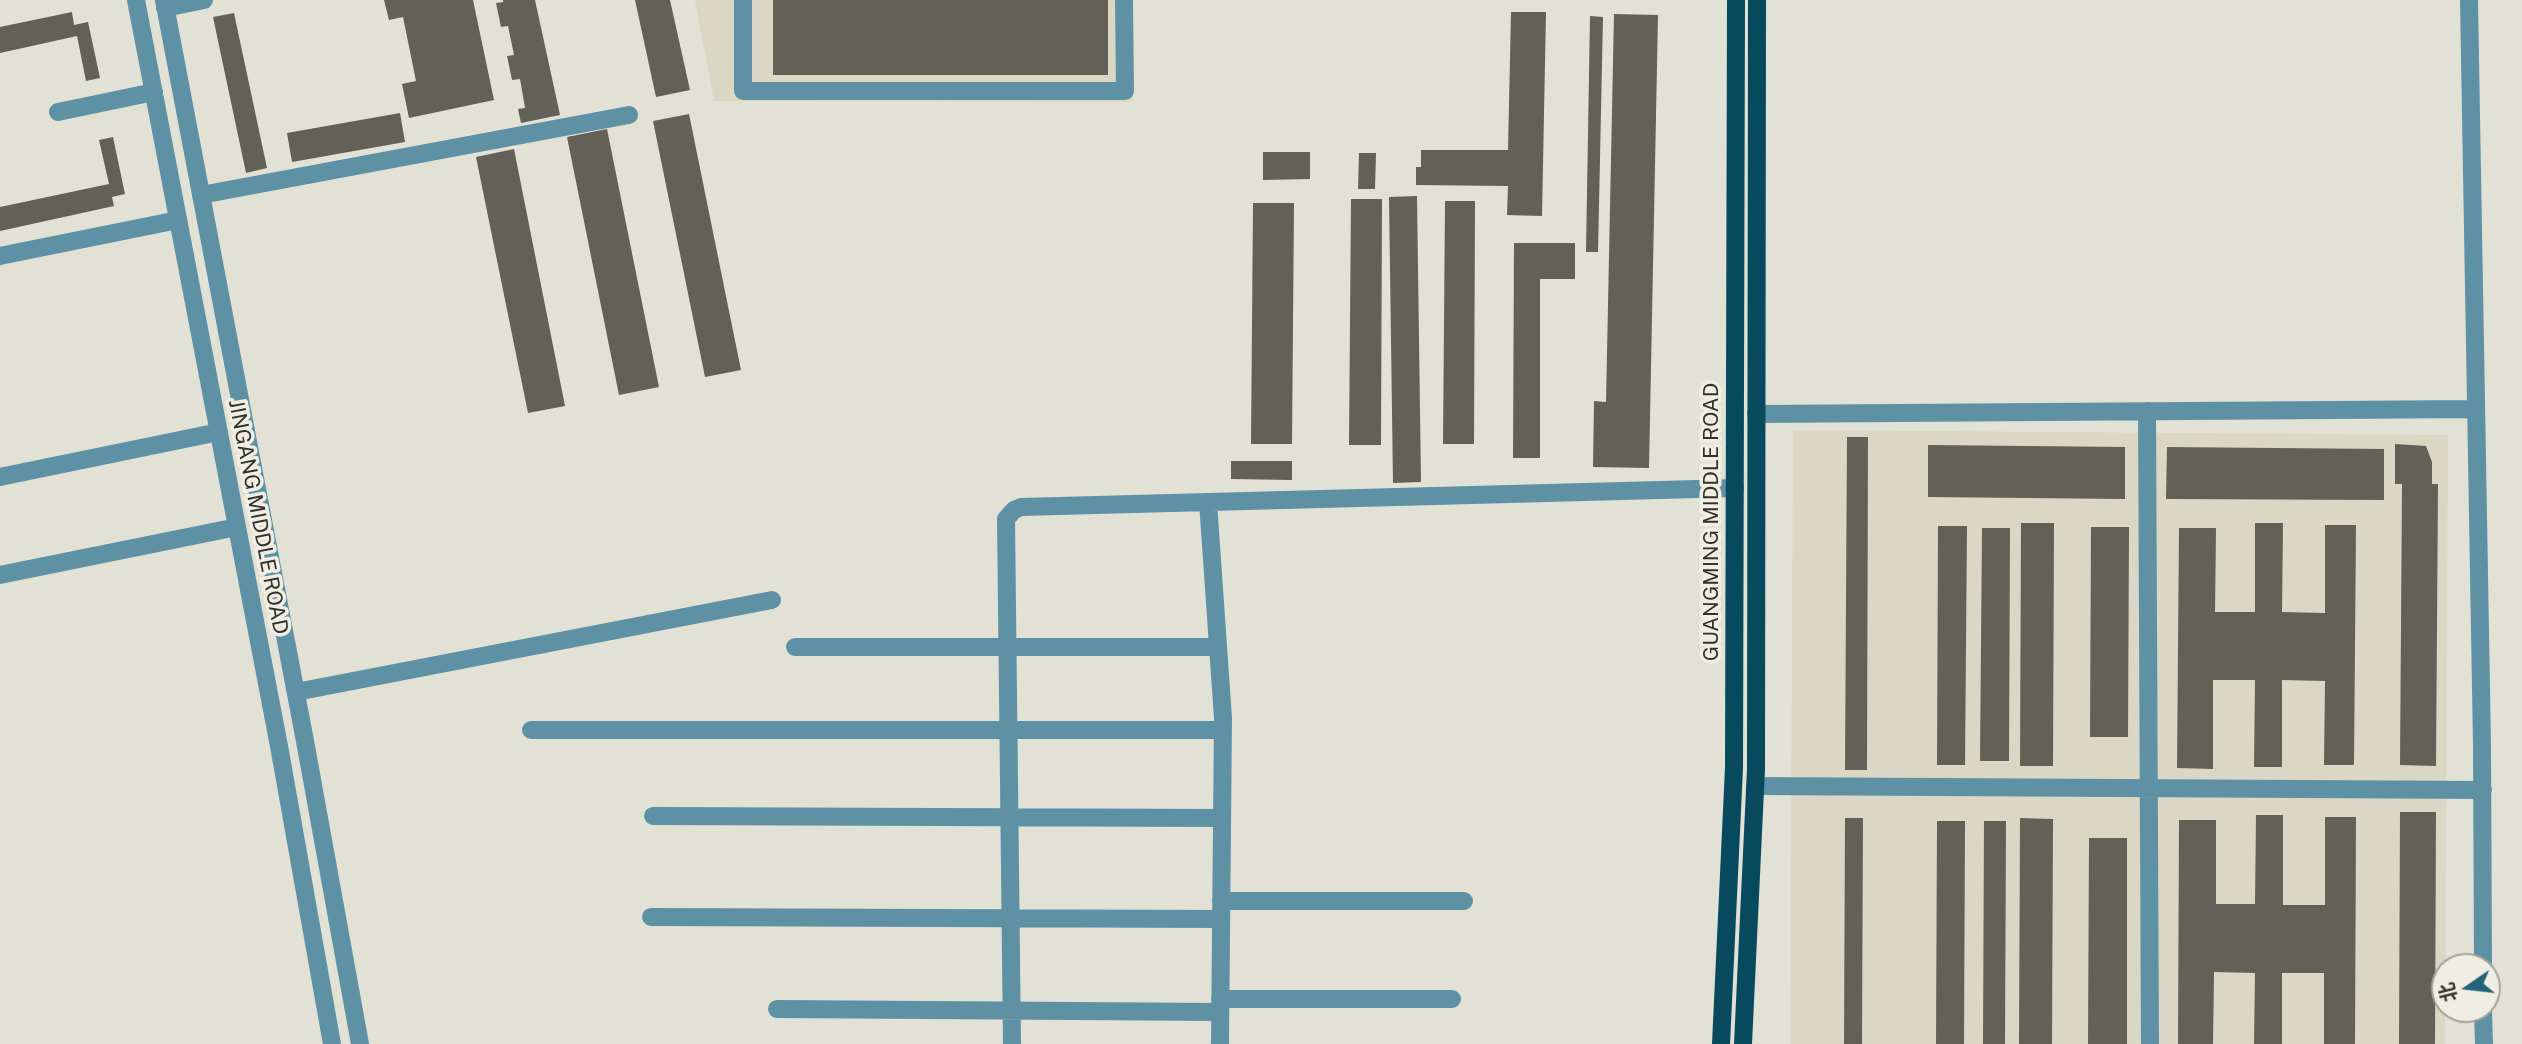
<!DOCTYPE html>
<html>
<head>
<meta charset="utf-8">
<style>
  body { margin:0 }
  #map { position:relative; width:2522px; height:1044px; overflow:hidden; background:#e2e1d6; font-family:"Public Sans","Noto Sans SC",sans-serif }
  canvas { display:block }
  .north { position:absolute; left:2431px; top:953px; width:70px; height:70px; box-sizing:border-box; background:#f0eee3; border:2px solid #a4a29a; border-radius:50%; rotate:256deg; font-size:19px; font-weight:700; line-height:28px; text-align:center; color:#31312d }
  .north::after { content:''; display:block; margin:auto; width:24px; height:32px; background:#246278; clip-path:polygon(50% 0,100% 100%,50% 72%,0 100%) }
</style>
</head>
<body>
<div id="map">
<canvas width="2522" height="1044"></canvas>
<div class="north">北</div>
</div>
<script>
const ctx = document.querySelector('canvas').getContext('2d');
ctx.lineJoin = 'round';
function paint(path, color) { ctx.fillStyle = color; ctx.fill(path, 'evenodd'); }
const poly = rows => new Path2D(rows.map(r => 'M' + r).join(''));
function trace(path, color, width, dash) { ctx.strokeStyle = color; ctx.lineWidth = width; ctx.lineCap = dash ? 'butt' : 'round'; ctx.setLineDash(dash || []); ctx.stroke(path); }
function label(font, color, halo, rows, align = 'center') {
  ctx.font = font + ' "Public Sans",sans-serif'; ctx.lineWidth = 7; ctx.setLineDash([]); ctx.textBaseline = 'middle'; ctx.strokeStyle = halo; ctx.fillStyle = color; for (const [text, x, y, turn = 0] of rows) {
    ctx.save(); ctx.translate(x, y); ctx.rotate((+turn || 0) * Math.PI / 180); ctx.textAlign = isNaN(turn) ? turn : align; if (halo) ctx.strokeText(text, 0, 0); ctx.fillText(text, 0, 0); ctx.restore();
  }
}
paint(poly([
  [695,0,1133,0,1133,102,714,101],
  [1793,430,2448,435,2445,1044,1790,1044]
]), '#dad7c5');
paint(poly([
  [384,0,473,0,494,100,409,118,402,84,416,81,403,17,389,20],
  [503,0,535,0,560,115,521,123,518,109,525,108,520,79,512,80,507,56,514,55,508,26,501,27,496,3,503,2],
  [635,0,670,0,690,90,656,97],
  [773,0,1108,0,1108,75,773,75],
  [72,12,74,25,88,22,100,78,86,81,77,36,0,53,0,27],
  [1511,12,1546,12,1542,216,1507,215,1508,186,1416,185,1416,167,1421,167,1421,150,1508,150],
  [234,13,267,168,246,173,213,17],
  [1614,14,1658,15,1649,468,1593,467,1594,401,1606,402],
  [1590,16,1603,17,1598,252,1586,252],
  [400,113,405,142,292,162,287,133],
  [689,114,741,370,705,377,653,121],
  [607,129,659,387,619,395,567,137],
  [113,137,125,194,112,197,114,206,0,231,0,207,109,184,99,140],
  [514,149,565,406,528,413,476,157],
  [1263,152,1310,152,1310,179,1263,180],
  [1359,153,1376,153,1375,189,1358,189],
  [1417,196,1421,482,1393,483,1389,197],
  [1351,199,1382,199,1381,445,1349,445],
  [1445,201,1475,201,1474,444,1443,444],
  [1253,203,1294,203,1292,444,1251,444],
  [1514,243,1575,243,1575,279,1540,279,1540,458,1513,458],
  [1847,437,1868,437,1867,770,1845,770],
  [2395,444,2426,446,2432,462,2432,484,2438,484,2436,766,2400,765,2402,484,2395,484],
  [1928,445,2125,447,2125,499,1928,497],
  [2167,447,2384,449,2384,500,2166,499],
  [1231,461,1292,461,1292,480,1231,479],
  [2021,523,2054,523,2053,766,2020,766],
  [2255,523,2283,523,2282,612,2325,613,2325,525,2356,525,2354,765,2324,765,2325,681,2282,680,2282,767,2254,767,2255,680,2213,680,2213,769,2177,768,2179,528,2216,528,2215,612,2255,612],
  [1938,526,1967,526,1965,765,1937,765],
  [2091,527,2129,527,2128,737,2090,737],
  [1982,528,2010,528,2009,761,1980,761],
  [2400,812,2436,812,2435,1044,2399,1044],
  [2256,815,2283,815,2283,905,2325,905,2325,817,2356,817,2355,1044,2324,1044,2324,973,2282,973,2282,1044,2254,1044,2255,973,2214,972,2213,1044,2178,1044,2179,820,2216,820,2216,904,2255,904],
  [1845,818,1863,818,1862,1044,1844,1044],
  [2020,818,2053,819,2052,1044,2019,1044],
  [1937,821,1965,821,1964,1044,1936,1044],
  [1984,821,2006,821,2005,1044,1983,1044],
  [2089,838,2127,838,2127,1044,2088,1044]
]), '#626057');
trace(poly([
  [136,0,279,746,332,1044],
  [164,0,305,741,360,1044],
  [743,0,743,91,1125,91,1124,0],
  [2469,0,2482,745,2483,967],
  [165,8,204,0],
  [58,112,154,92],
  [201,195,629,115],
  [0,256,178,220],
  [2147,411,2150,1044],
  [1756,414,2476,409],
  [0,477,219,432],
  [1208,502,1223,718,1220,1044],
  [0,575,237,527],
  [795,647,1218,647],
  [296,692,772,600],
  [531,730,1223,730],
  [1755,786,2483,790],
  [653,816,1222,818],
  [1221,901,1464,901],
  [651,917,1221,919],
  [1220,999,1452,999],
  [777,1009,1220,1012],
  [2483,1009,2484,1044],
  [1012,1044,1006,519,1014,510,1021,507,1735,488]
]), '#5f91a5', 18);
trace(poly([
  [1721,1044,1734,768,1736,0],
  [1743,1044,1756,769,1757,0]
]), '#074a5e', 18);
label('21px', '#31312d', '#f0eee3', [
  ["JINGANG MIDDLE ROAD",258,517,79],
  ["GUANGMING MIDDLE ROAD",1712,522,-90]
]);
</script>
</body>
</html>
